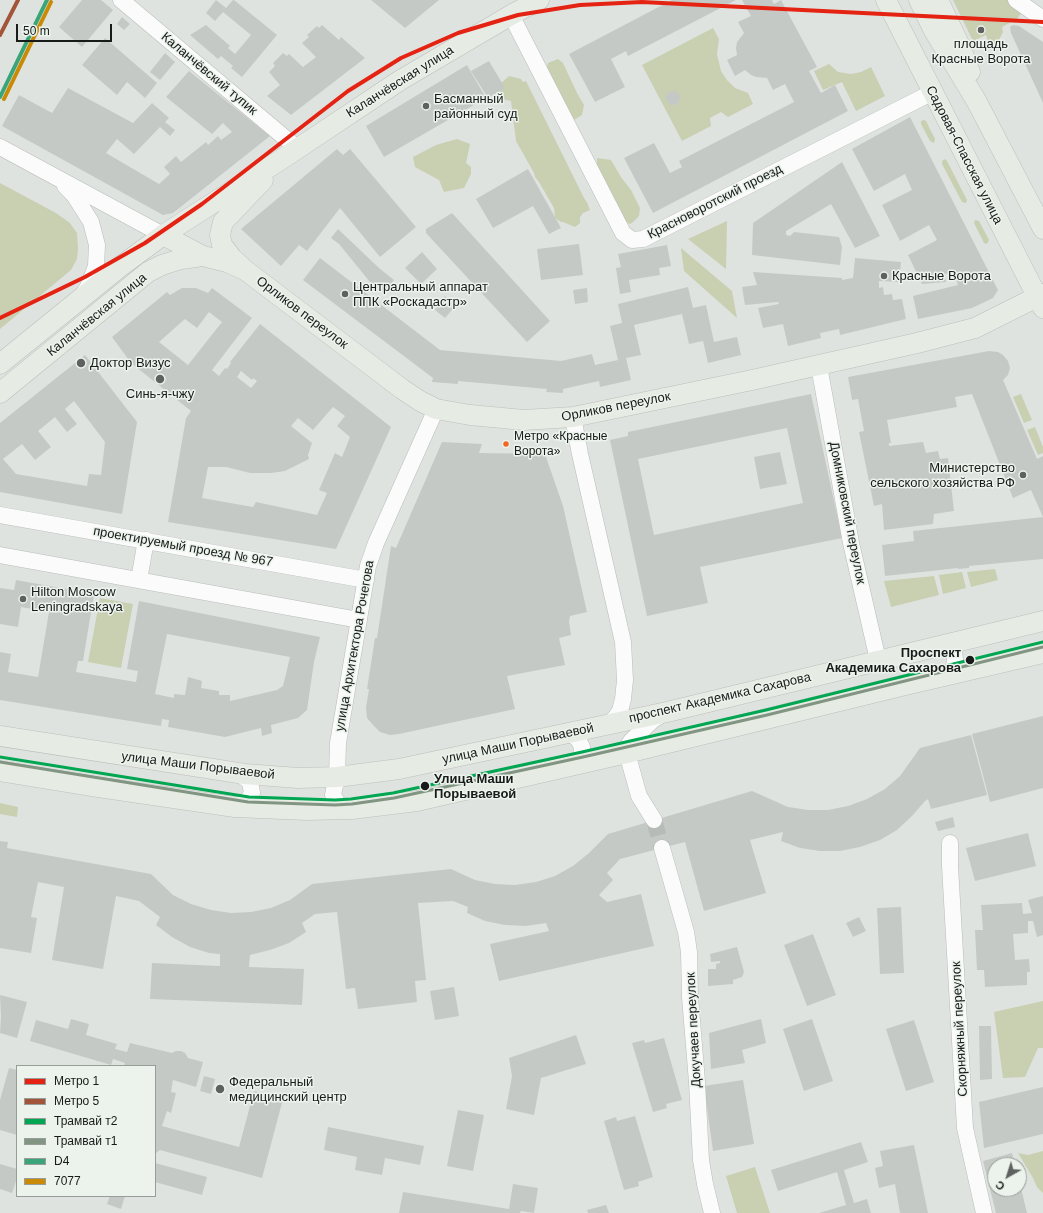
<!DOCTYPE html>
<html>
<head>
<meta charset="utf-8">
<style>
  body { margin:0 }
  #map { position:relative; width:1043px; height:1213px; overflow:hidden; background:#dfe3e0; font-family:Arial,sans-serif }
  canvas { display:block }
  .legend { position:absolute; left:16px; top:1065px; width:140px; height:132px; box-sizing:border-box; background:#ebf3ec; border:1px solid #979d98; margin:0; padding:5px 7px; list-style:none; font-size:12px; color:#181b19 }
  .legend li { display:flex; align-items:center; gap:8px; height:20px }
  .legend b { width:20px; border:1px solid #979d98 }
  .north { position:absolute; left:987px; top:1157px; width:40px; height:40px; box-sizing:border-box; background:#ebf3ec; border:1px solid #979d98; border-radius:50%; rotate:219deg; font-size:11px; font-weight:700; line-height:16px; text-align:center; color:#181b19 }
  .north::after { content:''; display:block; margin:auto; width:14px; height:18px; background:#5e615f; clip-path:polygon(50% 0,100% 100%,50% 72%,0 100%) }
  .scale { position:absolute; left:16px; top:24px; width:96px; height:18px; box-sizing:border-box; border:2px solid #181b19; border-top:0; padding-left:5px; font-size:12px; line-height:14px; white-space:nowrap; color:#181b19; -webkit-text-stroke:3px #ebf3ec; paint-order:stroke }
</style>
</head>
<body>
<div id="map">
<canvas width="1043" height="1213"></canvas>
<ul class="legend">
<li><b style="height:5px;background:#e42313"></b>Метро 1</li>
<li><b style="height:5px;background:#a35539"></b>Метро 5</li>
<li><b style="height:5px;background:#00a651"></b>Трамвай т2</li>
<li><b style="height:5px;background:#829582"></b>Трамвай т1</li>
<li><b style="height:5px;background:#3ba57a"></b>D4</li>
<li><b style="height:5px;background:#ca8a05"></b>7077</li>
</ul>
<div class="north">С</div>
<div class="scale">50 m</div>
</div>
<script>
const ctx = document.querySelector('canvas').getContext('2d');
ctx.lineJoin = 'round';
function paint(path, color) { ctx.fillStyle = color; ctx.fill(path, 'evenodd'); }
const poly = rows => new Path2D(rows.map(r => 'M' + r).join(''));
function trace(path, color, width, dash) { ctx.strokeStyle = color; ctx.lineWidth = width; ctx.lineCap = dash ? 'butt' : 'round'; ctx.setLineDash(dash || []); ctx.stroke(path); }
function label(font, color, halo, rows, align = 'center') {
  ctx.font = font + ' Arial,sans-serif'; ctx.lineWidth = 3; ctx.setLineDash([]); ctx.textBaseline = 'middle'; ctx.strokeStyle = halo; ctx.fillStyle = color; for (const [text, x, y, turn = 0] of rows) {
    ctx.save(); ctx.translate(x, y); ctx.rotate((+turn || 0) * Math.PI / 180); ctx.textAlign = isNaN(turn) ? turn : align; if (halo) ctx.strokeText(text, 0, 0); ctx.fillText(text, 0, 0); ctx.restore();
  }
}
paint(poly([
  [953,0,1008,0,1023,11,1017,19,1002,27,1003,32,998,42,992,43,988,41,986,35,973,41],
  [713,28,719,39,717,54,721,71,727,80,735,88,748,93,753,104,728,117,721,112,710,118,711,126,682,141,642,65],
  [558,59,563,63,577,93,584,105,582,115,574,120,546,70,548,63],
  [829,64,838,72,851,74,861,72,871,67,885,96,856,111,842,82,823,90,814,71],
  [509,76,521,79,523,82,526,81,584,198,588,204,588,205,590,210,583,213,580,217,580,223,575,227,563,222,561,222,555,218,554,208,539,182,535,177,534,173,516,141,511,101,502,99,499,85],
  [924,120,926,121,935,139,934,143,930,141,921,124,921,121],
  [457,139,470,144,466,163,471,167,471,174,464,188,444,192,439,180,415,167,413,157,436,145],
  [597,158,611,160,621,177,631,190,640,208,639,216,632,223,629,224,621,216,597,168],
  [945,159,947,161,967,200,966,203,962,202,942,164,942,161],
  [0,183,56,213,70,223,77,233,78,248,77,259,71,270,0,329],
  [975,220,979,221,989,240,987,244,984,243,974,223],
  [727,221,726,269,688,239],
  [681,248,732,291,737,318,684,271],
  [1021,394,1032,420,1024,423,1013,397],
  [1035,427,1043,447,1043,453,1038,455,1027,430],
  [995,569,998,580,971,587,967,572],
  [962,572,966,588,943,594,939,575],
  [934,576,939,595,891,607,884,581],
  [100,598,133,604,121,668,88,662],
  [0,803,18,807,17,817,0,814],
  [1043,1001,1043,1048,1038,1048,1025,1077,1003,1078,994,1012],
  [1043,1151,1043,1193,1037,1187,1033,1178,1018,1153,1028,1155],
  [755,1167,770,1213,737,1213,726,1176]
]), '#c9cfb1');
paint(poly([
  [82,0,101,0,113,10,82,47,59,27],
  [216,0,226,8,233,0,234,0,277,35,242,77,231,68,233,66,221,56,218,59,190,35,206,25,230,46,228,48,235,54,251,35,223,12,215,21,206,13],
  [371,0,439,0,405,28],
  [672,0,736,0,628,56,626,51,611,59,625,87,595,102,569,54],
  [742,0,772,0,774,4,781,0,817,67,809,71,821,93,835,85,848,111,653,213,624,158,654,143,670,173,682,167,679,161,794,102,785,84,773,90,767,78,756,77,751,75,745,70,735,76,727,60,737,55,736,48,737,42,744,33,738,22,751,16],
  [122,17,130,24,124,30,117,24],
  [322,25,339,40,341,37,365,58,291,115,267,96,280,85,269,72,275,66,273,63,283,53,287,56,289,54,303,67,316,57,302,43,309,37,307,35,317,26,319,28],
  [1013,25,1019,26,1043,42,1043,103,1011,33,1010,27],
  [105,38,157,83,145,98,127,82,117,95,82,65],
  [165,53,175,62,160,80,150,72],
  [489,61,505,88,488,98,471,71],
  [467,65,486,98,384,157,366,126],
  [189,71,270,136,173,213,163,215,2,126,19,95,52,113,68,88,133,123,152,103,169,118,165,122,175,130,170,136,160,127,134,154,117,139,106,153,159,184,170,174,164,167,176,156,181,162,206,142,208,145,218,136,221,140,232,132,223,123,212,134,166,97],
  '666 98a7 7 0 1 1 14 0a7 7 0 1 1-14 0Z',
  [910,117,998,290,993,298,972,308,918,319,913,296,958,285,954,273,944,274,946,282,922,284,908,255,937,240,929,225,900,241,882,205,912,190,905,174,874,191,852,149],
  [337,149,343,155,350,149,416,227,380,257,340,208,307,251,299,245,281,266,241,229],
  [842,162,880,236,855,248,831,204,786,231,786,235,790,236,794,232,839,237,842,247,840,265,752,255,753,223],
  [528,169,561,228,549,234,533,206,493,228,476,199],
  [452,213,550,321,527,342,426,233,426,229],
  [338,229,379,268,394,280,384,293,370,282,339,244,331,238],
  [579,244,583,275,541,280,537,249],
  [667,245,671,266,659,268,660,275,629,280,631,292,620,294,616,268,621,267,618,254],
  [422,252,437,269,421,284,405,268],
  [320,258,440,350,561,361,592,354,595,365,618,360,610,326,622,323,618,304,688,287,693,308,706,305,714,342,737,337,741,355,708,363,703,341,689,344,682,314,634,325,641,355,626,358,631,380,600,387,599,381,563,389,563,393,546,392,547,389,458,381,458,384,432,382,433,378,303,280],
  [855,258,901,262,899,282,879,281,879,288,883,287,884,295,892,294,893,300,902,299,906,319,840,335,839,329,820,333,821,338,788,346,783,324,763,328,758,308,779,304,778,302,745,305,742,287,757,285,753,272,842,278,842,280,853,278],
  [182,288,196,288,208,293,212,288,252,318,212,370,219,376,225,368,227,369,231,363,230,362,260,324,391,427,336,549,168,522,186,418,191,411,131,363,112,337,167,292,170,295],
  [209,312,222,322,188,365,159,342,185,319,197,328],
  [241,371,252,380,253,378,257,381,251,388,237,377],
  [333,407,345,416,337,426,350,437,342,457,335,453,319,490,327,493,317,515,256,502,253,507,202,498,208,467,226,467,250,473,271,473,285,471,309,459,308,455,312,443,291,426,298,418,313,430],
  [587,288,588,302,575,304,573,290],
  [445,296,456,305,445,318,435,310],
  [989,351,998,352,1003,355,1008,361,1010,368,1008,375,1003,380,1037,459,1043,456,1043,559,969,566,969,568,958,569,958,568,885,576,882,545,914,541,913,531,1043,517,1031,490,1013,498,972,394,955,397,957,407,887,420,891,443,889,443,889,446,923,442,926,453,938,451,940,459,948,458,954,511,934,514,933,524,884,530,882,504,874,506,859,432,864,431,858,399,852,400,848,377],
  [85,355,137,422,122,514,0,492,0,423],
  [74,401,105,442,101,475,89,474,87,486,16,474,3,459,22,444,35,460,51,447,38,431,55,417,67,432,77,424,65,409],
  [811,394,842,538,700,567,708,603,647,616,610,440,628,436,628,432],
  [787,428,803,503,654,535,638,459],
  [442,442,482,444,479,453,545,454,563,506,587,612,570,616,569,622,571,635,559,638,565,665,507,676,515,709,399,734,390,735,380,732,373,725,367,718,366,708,369,689,367,689,375,638,377,638,391,546,396,548],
  [780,452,787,484,760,489,754,457],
  [16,580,94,594,83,661,78,661,76,672,136,682,138,671,127,669,139,601,320,637,314,662,307,710,298,718,271,725,272,733,262,736,261,728,225,737,168,727,169,720,162,719,161,726,0,700,0,652,11,654,8,672,38,677,49,612,21,607,18,627,0,624,0,588,14,590],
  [167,634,290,657,283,686,277,690,230,701,230,695,219,695,219,691,201,688,202,681,188,677,185,695,174,694,174,698,155,694],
  [1043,716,1043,788,990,802,972,734],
  [971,735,987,795,931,809,928,799,925,801,912,816,897,830,880,840,860,847,840,851,820,851,800,848,781,841,783,832,750,840,766,893,704,911,685,842,620,859,607,873,613,880,599,895,607,902,641,894,654,946,499,981,490,944,549,931,546,923,526,926,505,925,485,921,467,913,468,907,453,901,418,903,426,980,415,981,417,1002,358,1009,355,988,346,989,337,912,315,914,302,923,306,932,289,943,270,950,250,955,249,967,304,969,302,1005,150,999,152,963,220,966,220,954,209,953,190,947,172,937,156,925,160,917,139,901,116,896,103,969,52,960,64,887,38,882,31,917,37,918,31,953,0,948,0,841,8,842,7,848,151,874,173,895,191,904,211,910,231,913,251,912,271,908,290,900,312,884,451,869,475,880,495,884,515,885,536,882,555,876,573,866,589,853,608,834,752,791,788,807,808,810,828,810,848,806,867,799,885,789,900,776,920,748],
  [953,817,955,827,938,831,935,822],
  [1028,833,1036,866,975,881,966,848],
  [1043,896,1043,935,1037,937,1033,921,1028,921,1028,933,1013,934,1015,960,1029,959,1030,972,1027,972,1027,985,985,987,984,970,977,970,975,930,983,930,981,905,1022,903,1023,914,1032,913,1028,900],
  [901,907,904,973,880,974,877,908],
  [859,917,866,931,853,937,846,923],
  [813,934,836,995,807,1006,784,945],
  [737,947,744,972,742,977,733,980,733,984,708,986,708,969,716,969,716,964,720,963,720,961,711,962,710,954],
  [454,987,459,1016,435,1020,430,991],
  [0,995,27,1002,17,1038,0,1033,1,1017],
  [71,1019,89,1024,86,1035,117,1044,115,1049,127,1052,130,1043,172,1053,176,1051,181,1051,185,1053,188,1058,203,1062,196,1087,173,1080,171,1092,176,1093,171,1113,167,1111,162,1126,239,1147,254,1091,283,1099,262,1178,160,1150,155,1154,155,1066,124,1066,125,1063,113,1059,111,1065,30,1041,36,1020,68,1029],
  [761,1019,766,1043,742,1050,745,1063,711,1069,709,1033],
  [812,1019,833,1081,804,1091,783,1029],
  [914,1020,934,1082,906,1091,886,1029],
  [979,1026,991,1026,992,1079,980,1080],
  [576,1035,586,1064,541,1078,534,1115,506,1109,512,1076,509,1058],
  [664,1038,682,1100,666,1104,667,1108,653,1112,632,1043,644,1040,645,1043],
  [9,1068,17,1070,17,1135,0,1130,0,1100],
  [204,1076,215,1079,211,1094,200,1091],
  [743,1080,754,1144,713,1151,704,1086],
  [1043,1087,1043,1134,984,1148,979,1102],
  [458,1110,484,1115,473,1171,447,1166],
  [635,1116,653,1177,638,1182,639,1186,624,1190,604,1121,616,1117,617,1121],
  [328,1127,424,1146,420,1165,385,1158,382,1175,355,1170,357,1157,324,1150],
  [861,1142,868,1162,844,1170,854,1203,867,1199,871,1213,819,1213,846,1205,837,1172,778,1191,771,1170],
  [914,1145,928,1213,900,1213,895,1184,879,1188,875,1168,883,1166,880,1151],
  [1012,1153,1015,1165,995,1165,995,1189,1019,1189,1020,1184,1027,1213,996,1213,983,1161],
  [155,1163,207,1177,202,1195,155,1182],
  [0,1164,17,1169,17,1178,12,1193,0,1189],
  [513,1184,538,1188,534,1213,521,1211,520,1213,399,1213,403,1192,509,1209],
  [110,1196,125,1196,121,1209,107,1204],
  [606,1205,609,1213,588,1213,587,1210]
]), '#c5c9c6');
trace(poly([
  [654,820,662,848]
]), '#b7bbb8', 16, [16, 8]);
const minor = poly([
  [121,0,297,148],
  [1016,0,1043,19],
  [511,15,623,233,632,240,643,239,933,92],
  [0,147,163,235],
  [65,186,74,195,91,222,97,245,96,266,88,287,82,296],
  [819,366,851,543,878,660],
  [573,417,580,454,623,642,625,680,623,699,620,711,615,718,608,725],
  [0,515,366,580],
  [0,555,359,620],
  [139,580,146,540],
  [935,646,940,646,948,648,954,654,955,659,954,668,951,671,944,676],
  [565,734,574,736,578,739,582,747,581,757,578,761,570,766],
  [347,775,338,780,335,785,333,795,338,804,347,809,352,809],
  [337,777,338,743,368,566,376,543,436,409],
  [235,807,243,804,247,801,252,793,250,782,239,773],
  [654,820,639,796,627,753,628,746,631,741,653,720,663,714],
  [950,843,950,866,965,1128,984,1213],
  [662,848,686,932,689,952,690,997,697,1082,701,1160,705,1184,712,1213]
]);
const major = poly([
  [886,0,1043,308],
  [919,0,933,29,977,102,1043,229],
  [938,0,960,46,970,72],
  [163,235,203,256,227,262,245,270,402,389,420,401,436,409,470,415,524,420,573,417,752,380,917,343,975,328,1043,294],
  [241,266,232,258,222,245,220,235,223,222,263,180],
  [0,364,121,266,163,235,285,157,399,81,511,15,539,0],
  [0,393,148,272,162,265,181,259,203,256],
  [0,736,245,774,298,778,337,777,399,769,667,712,1043,621],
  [0,771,97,787,235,807,307,810,352,809,417,801,627,753,905,685,1043,653]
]);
trace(minor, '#b8bcba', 17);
trace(major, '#bdbebd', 21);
trace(minor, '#fafbfa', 16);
trace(major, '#e6ebe3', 20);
trace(poly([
  [0,97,47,0]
]), '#3ba57a', 4);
trace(poly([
  [4,99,51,2]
]), '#ca8a05', 4);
trace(poly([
  [0,757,249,797,335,800,351,799,393,793,582,752,766,710,1043,642]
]), '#00a651', 3);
trace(poly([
  [0,762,248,802,335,805,352,804,394,798,583,757,767,715,1043,647]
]), '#829582', 3);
trace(poly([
  [0,318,85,277,145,243,202,204,348,91,401,58,458,33,518,15,580,5,642,2,1043,22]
]), '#e42313', 4);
trace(poly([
  [0,35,18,0]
]), '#a35539', 4);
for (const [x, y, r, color] of [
  [981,30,4,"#5e615f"],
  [426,106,4,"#5e615f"],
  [884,276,4,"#5e615f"],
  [345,294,4,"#5e615f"],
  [81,363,5,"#5e615f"],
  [160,379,5,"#5e615f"],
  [506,444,3.5,"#f26522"],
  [1023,475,4,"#5e615f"],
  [23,599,4,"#5e615f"],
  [970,660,5,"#181b19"],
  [425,786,5,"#181b19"],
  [220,1089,5,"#5e615f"]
]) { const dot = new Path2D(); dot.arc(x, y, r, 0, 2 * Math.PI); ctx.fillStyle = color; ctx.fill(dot); trace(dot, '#ebf3ec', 1.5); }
label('12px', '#181b19', '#ebf3ec', [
  ["Метро «Красные",514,437],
  ["Ворота»",514,452]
], 'left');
label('13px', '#181b19', '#ebf3ec', [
  ["площадь",981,44,"center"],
  ["Красные Ворота",981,59,"center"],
  ["Басманный",434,99],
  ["районный суд",434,114],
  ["Красные Ворота",892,276],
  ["Центральный аппарат",353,287],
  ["ППК «Роскадастр»",353,302],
  ["Доктор Визус",90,363],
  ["Синь-я-чжу",160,394,"center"],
  ["Министерство",1015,468,"right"],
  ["сельского хозяйства РФ",1015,483,"right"],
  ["Hilton Moscow",31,592],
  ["Leningradskaya",31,607],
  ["Федеральный",229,1082],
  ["медицинский центр",229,1097]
], 'left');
label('13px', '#181b19', '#ebf3ec', [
  ["Каланчёвский тупик",209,74,40],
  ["Каланчёвская улица",400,82,-32],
  ["Садовая-Спасская улица",964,155,63],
  ["Красноворотский проезд",715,202,-27],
  ["Орликов переулок",302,313,37],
  ["Каланчёвская улица",97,315,-39],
  ["Орликов переулок",616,407,-11],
  ["Домниковский переулок",847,513,79],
  ["проектируемый проезд № 967",183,547,10],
  ["улица Архитектора Рочегова",355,646,-80],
  ["проспект Академика Сахарова",720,698,-13],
  ["улица Маши Порываевой",518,744,-12],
  ["улица Маши Порываевой",198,766,7],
  ["Скорняжный переулок",960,1029,-93],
  ["Докучаев переулок",694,1030,-93]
]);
label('bold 13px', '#181b19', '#ebf3ec', [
  ["Проспект",961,653],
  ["Академика Сахарова",961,668],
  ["Улица Маши",434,779,"left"],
  ["Порываевой",434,794,"left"]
], 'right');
</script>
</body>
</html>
